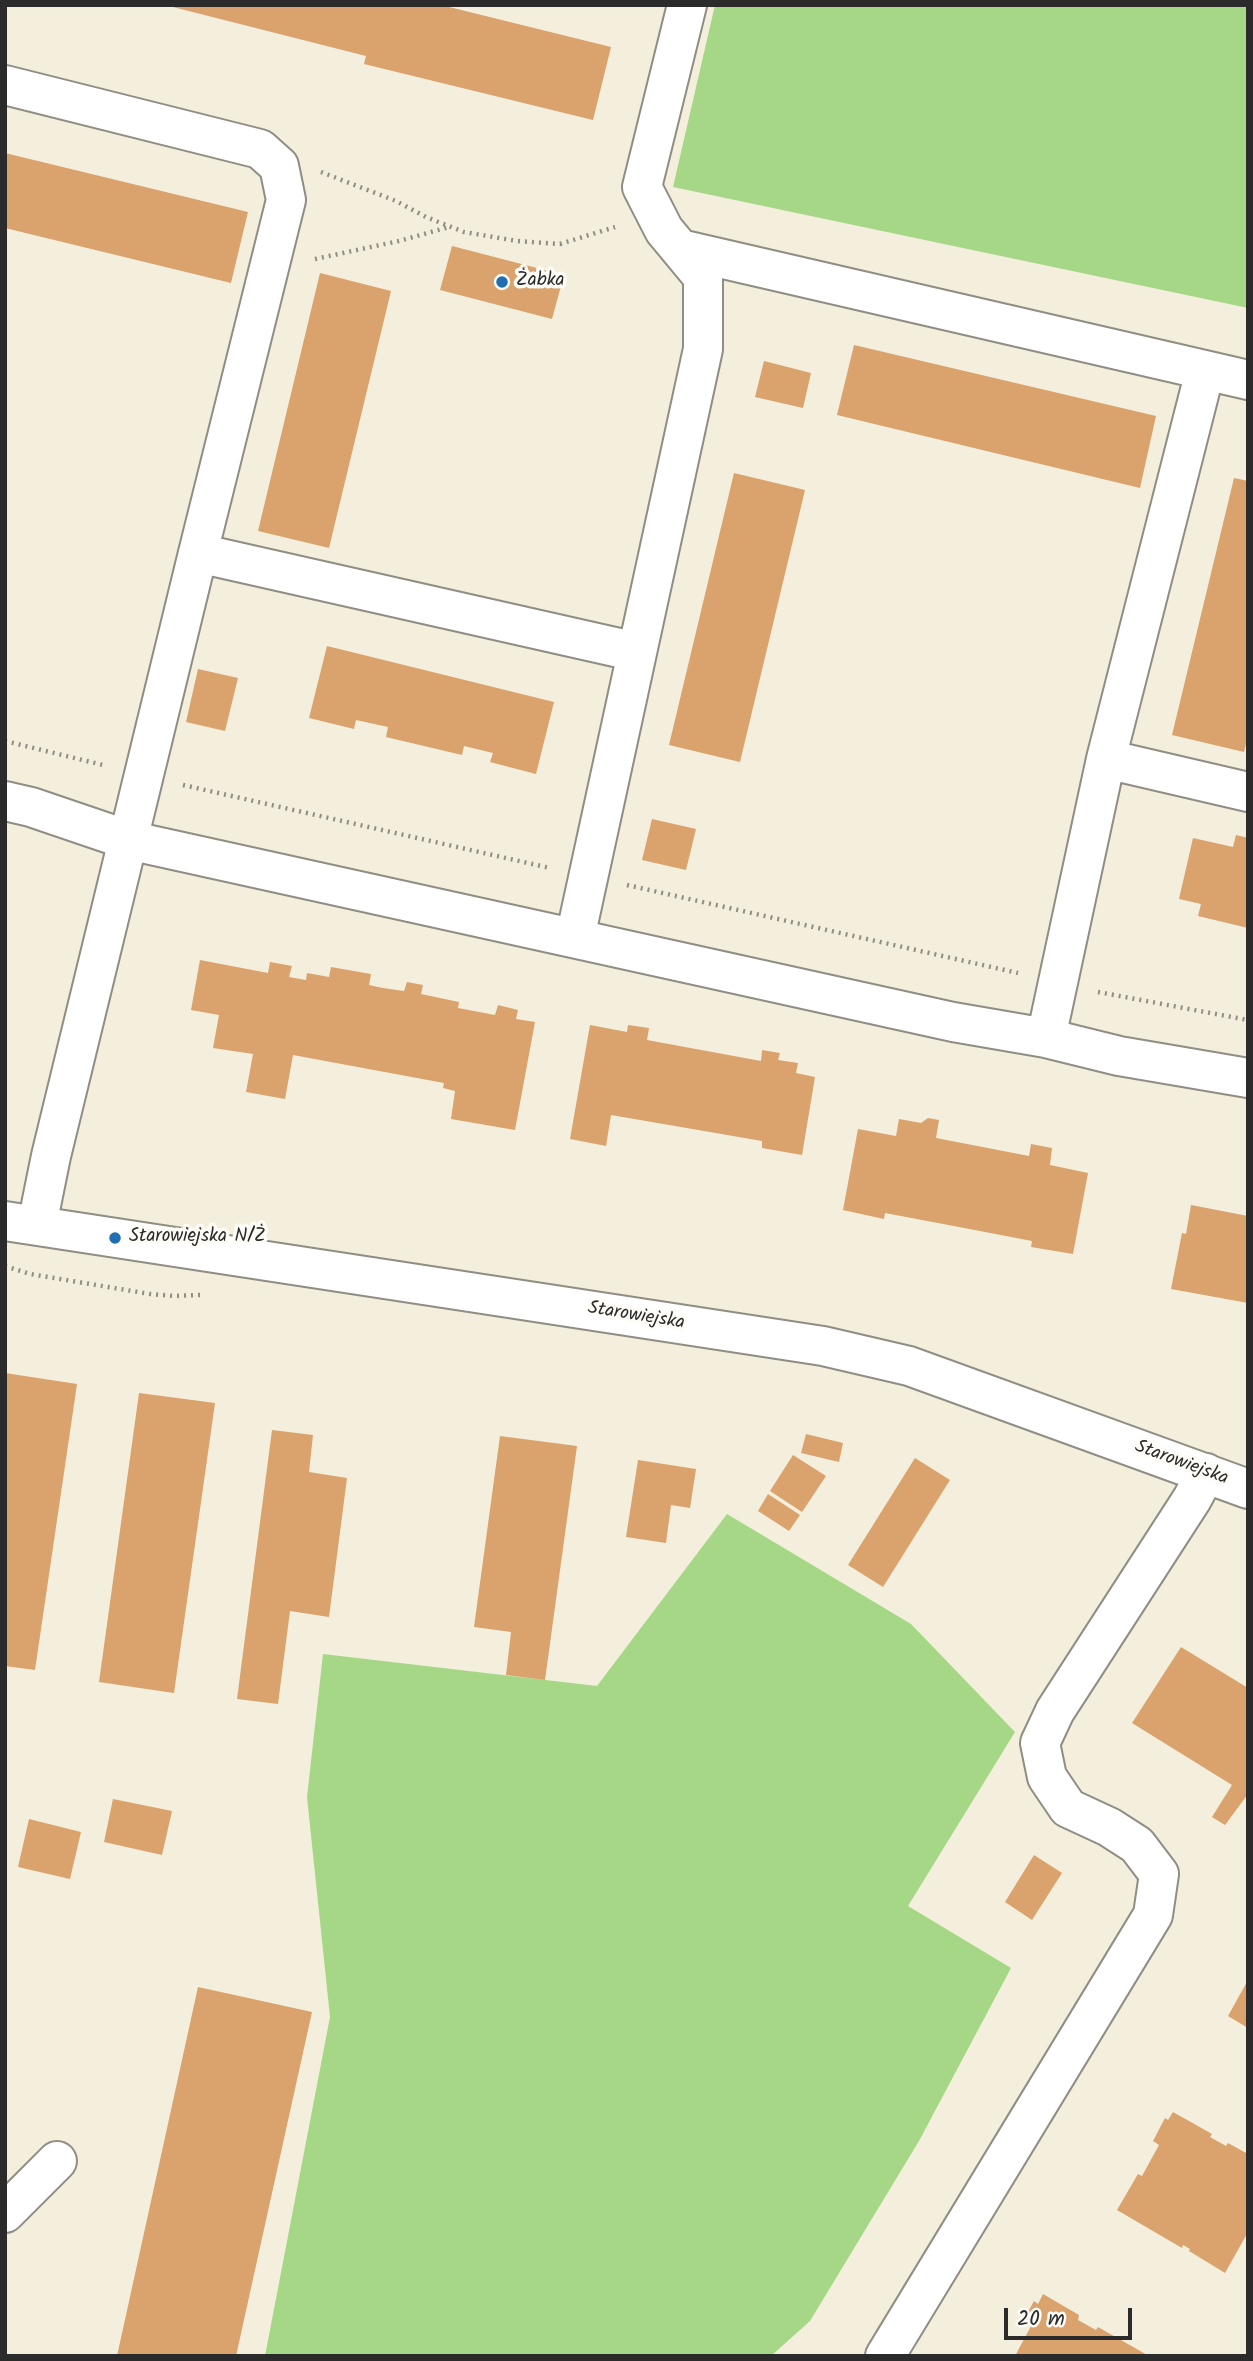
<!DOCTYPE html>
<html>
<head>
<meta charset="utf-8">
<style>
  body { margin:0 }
  #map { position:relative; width:1253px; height:2361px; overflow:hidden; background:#f3efdc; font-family:Kalam,sans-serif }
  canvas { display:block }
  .frame { position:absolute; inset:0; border:7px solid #2b2b2b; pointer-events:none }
  .scale { position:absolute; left:1004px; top:2308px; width:128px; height:32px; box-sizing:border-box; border:4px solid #2b2b2b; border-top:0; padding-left:9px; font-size:21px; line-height:24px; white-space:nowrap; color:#2b2b2b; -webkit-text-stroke:5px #fdfcf7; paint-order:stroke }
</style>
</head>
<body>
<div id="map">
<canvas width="1253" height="2361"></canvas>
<div class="frame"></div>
<div class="scale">20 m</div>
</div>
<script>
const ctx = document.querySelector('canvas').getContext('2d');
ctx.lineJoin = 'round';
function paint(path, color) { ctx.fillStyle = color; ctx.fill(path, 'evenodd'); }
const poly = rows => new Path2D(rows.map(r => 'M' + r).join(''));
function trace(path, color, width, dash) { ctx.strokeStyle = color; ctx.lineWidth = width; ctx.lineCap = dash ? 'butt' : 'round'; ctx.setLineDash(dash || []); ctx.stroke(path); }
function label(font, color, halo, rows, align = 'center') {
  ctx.font = font + ' Kalam,sans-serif'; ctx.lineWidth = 7; ctx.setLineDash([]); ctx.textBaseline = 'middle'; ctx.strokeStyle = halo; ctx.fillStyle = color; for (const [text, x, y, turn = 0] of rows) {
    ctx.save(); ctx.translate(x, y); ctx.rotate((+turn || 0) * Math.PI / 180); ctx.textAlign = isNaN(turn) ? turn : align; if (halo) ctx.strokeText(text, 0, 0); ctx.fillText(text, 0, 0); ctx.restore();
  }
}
paint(poly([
  [715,5,1248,5,1248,308,673,187],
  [727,1514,911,1624,1015,1732,908,1906,1011,1968,919,2141,810,2321,771,2356,265,2356,330,2017,307,1797,323,1654,597,1686]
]), '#a6d786');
paint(poly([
  [165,5,441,5,611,47,593,120,364,64,366,56],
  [5,153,248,212,231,283,5,228],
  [452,246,564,275,552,319,440,290],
  [320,273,391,291,329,548,258,531],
  [854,345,1156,416,1140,488,837,415],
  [764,361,811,373,803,408,755,397],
  [734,473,805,490,740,762,669,745],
  [1234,478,1248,481,1248,735,1244,752,1172,735],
  [327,646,554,702,536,774,490,762,493,753,464,746,462,755,386,737,388,727,356,720,354,729,309,718],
  [198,669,238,678,225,731,186,722],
  [652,819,696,829,686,870,642,860],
  [1236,835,1248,838,1248,928,1198,916,1201,904,1179,899,1193,838,1233,847],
  [200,960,268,973,270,962,292,966,289,977,306,980,307,973,329,977,331,967,371,974,369,985,383,988,404,991,407,982,423,985,421,994,459,1002,458,1008,495,1015,498,1005,518,1010,516,1019,535,1022,515,1130,451,1119,455,1091,443,1088,444,1083,293,1055,285,1099,246,1092,253,1054,213,1048,219,1015,191,1010],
  [590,1025,627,1032,628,1025,649,1028,647,1040,761,1061,762,1050,780,1053,778,1060,798,1063,796,1073,815,1077,802,1155,762,1148,762,1141,611,1115,606,1146,570,1139],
  [928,1118,939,1120,936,1138,1029,1156,1031,1144,1052,1148,1050,1165,1088,1173,1073,1254,1031,1247,1032,1241,959,1227,885,1213,884,1219,843,1210,858,1129,896,1136,899,1119,921,1123],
  [1191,1205,1248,1216,1248,1303,1171,1289,1182,1233,1186,1234],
  [5,1373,77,1384,35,1670,5,1666],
  [139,1393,215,1403,174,1693,99,1682],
  [272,1430,313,1435,309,1472,347,1478,329,1617,290,1611,278,1704,237,1699],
  [806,1434,843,1443,839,1462,801,1453],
  [500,1436,577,1446,545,1680,506,1675,511,1632,474,1627],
  [793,1455,826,1476,802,1512,770,1491],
  [915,1458,950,1480,883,1587,848,1565],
  [638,1460,696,1469,690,1508,671,1505,666,1543,626,1537],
  [768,1494,800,1515,789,1531,758,1511],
  [1181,1647,1248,1688,1248,1794,1225,1825,1212,1817,1232,1785,1132,1723],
  [113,1799,172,1811,162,1855,104,1842],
  [29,1819,81,1832,70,1879,18,1867],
  [1034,1855,1062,1873,1032,1920,1005,1902],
  [1248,1980,1248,2028,1228,2016],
  [198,1987,312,2012,236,2356,117,2356],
  [1173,2112,1212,2134,1210,2137,1226,2146,1228,2143,1248,2154,1248,2232,1225,2273,1189,2251,1190,2249,1183,2245,1182,2248,1117,2210,1138,2174,1142,2176,1159,2145,1153,2141,1165,2118,1168,2120],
  [1043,2294,1079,2315,1078,2320,1096,2330,1098,2327,1149,2356,1015,2356,1031,2326,1023,2321,1034,2301,1038,2304]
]), '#daa26c');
const minor = poly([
  [5,85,260,149,279,166,286,200,198,553],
  [680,249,1248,380],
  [1106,759,1248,792],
  [5,801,31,807,128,840,953,1022,1046,1038,1119,1056,1248,1078],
  [575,938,703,349,703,277,664,230,642,187,687,5],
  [1046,1038,1106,759,1205,371],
  [5,1221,823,1346,909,1366,1248,1489],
  [37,1225,51,1156,198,553,637,652],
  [5,2213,57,2161],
  [885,2356,1153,1915,1159,1874,1137,1845,1109,1827,1068,1808,1047,1777,1040,1743,1055,1711,1192,1499,1206,1473]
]);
trace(minor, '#8f8d84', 42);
trace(poly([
  [321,172,396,201,426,217,464,232,517,241,560,244,615,227],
  [315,259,399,241,449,227],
  [5,741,103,765],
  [183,785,550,868],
  [627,885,1018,973],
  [1098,992,1248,1020],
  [5,1266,30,1274,150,1294,174,1296,200,1295]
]), '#8f8d84', 4.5, [2, 5]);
trace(minor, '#fff', 38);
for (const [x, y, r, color] of [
  [502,282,7,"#1f6fb2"],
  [115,1238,7,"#1f6fb2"]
]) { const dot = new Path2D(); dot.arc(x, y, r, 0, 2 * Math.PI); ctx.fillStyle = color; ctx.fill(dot); trace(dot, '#fdfcf7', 2.5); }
label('19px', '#2b2b2b', '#fdfcf7', [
  ["Żabka",516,282],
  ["Starowiejska N/Ż",129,1238]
], 'left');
label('19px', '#2b2b2b', '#fdfcf7', [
  ["Starowiejska",636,1317,9],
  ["Starowiejska",1181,1464,20]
]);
</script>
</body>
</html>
